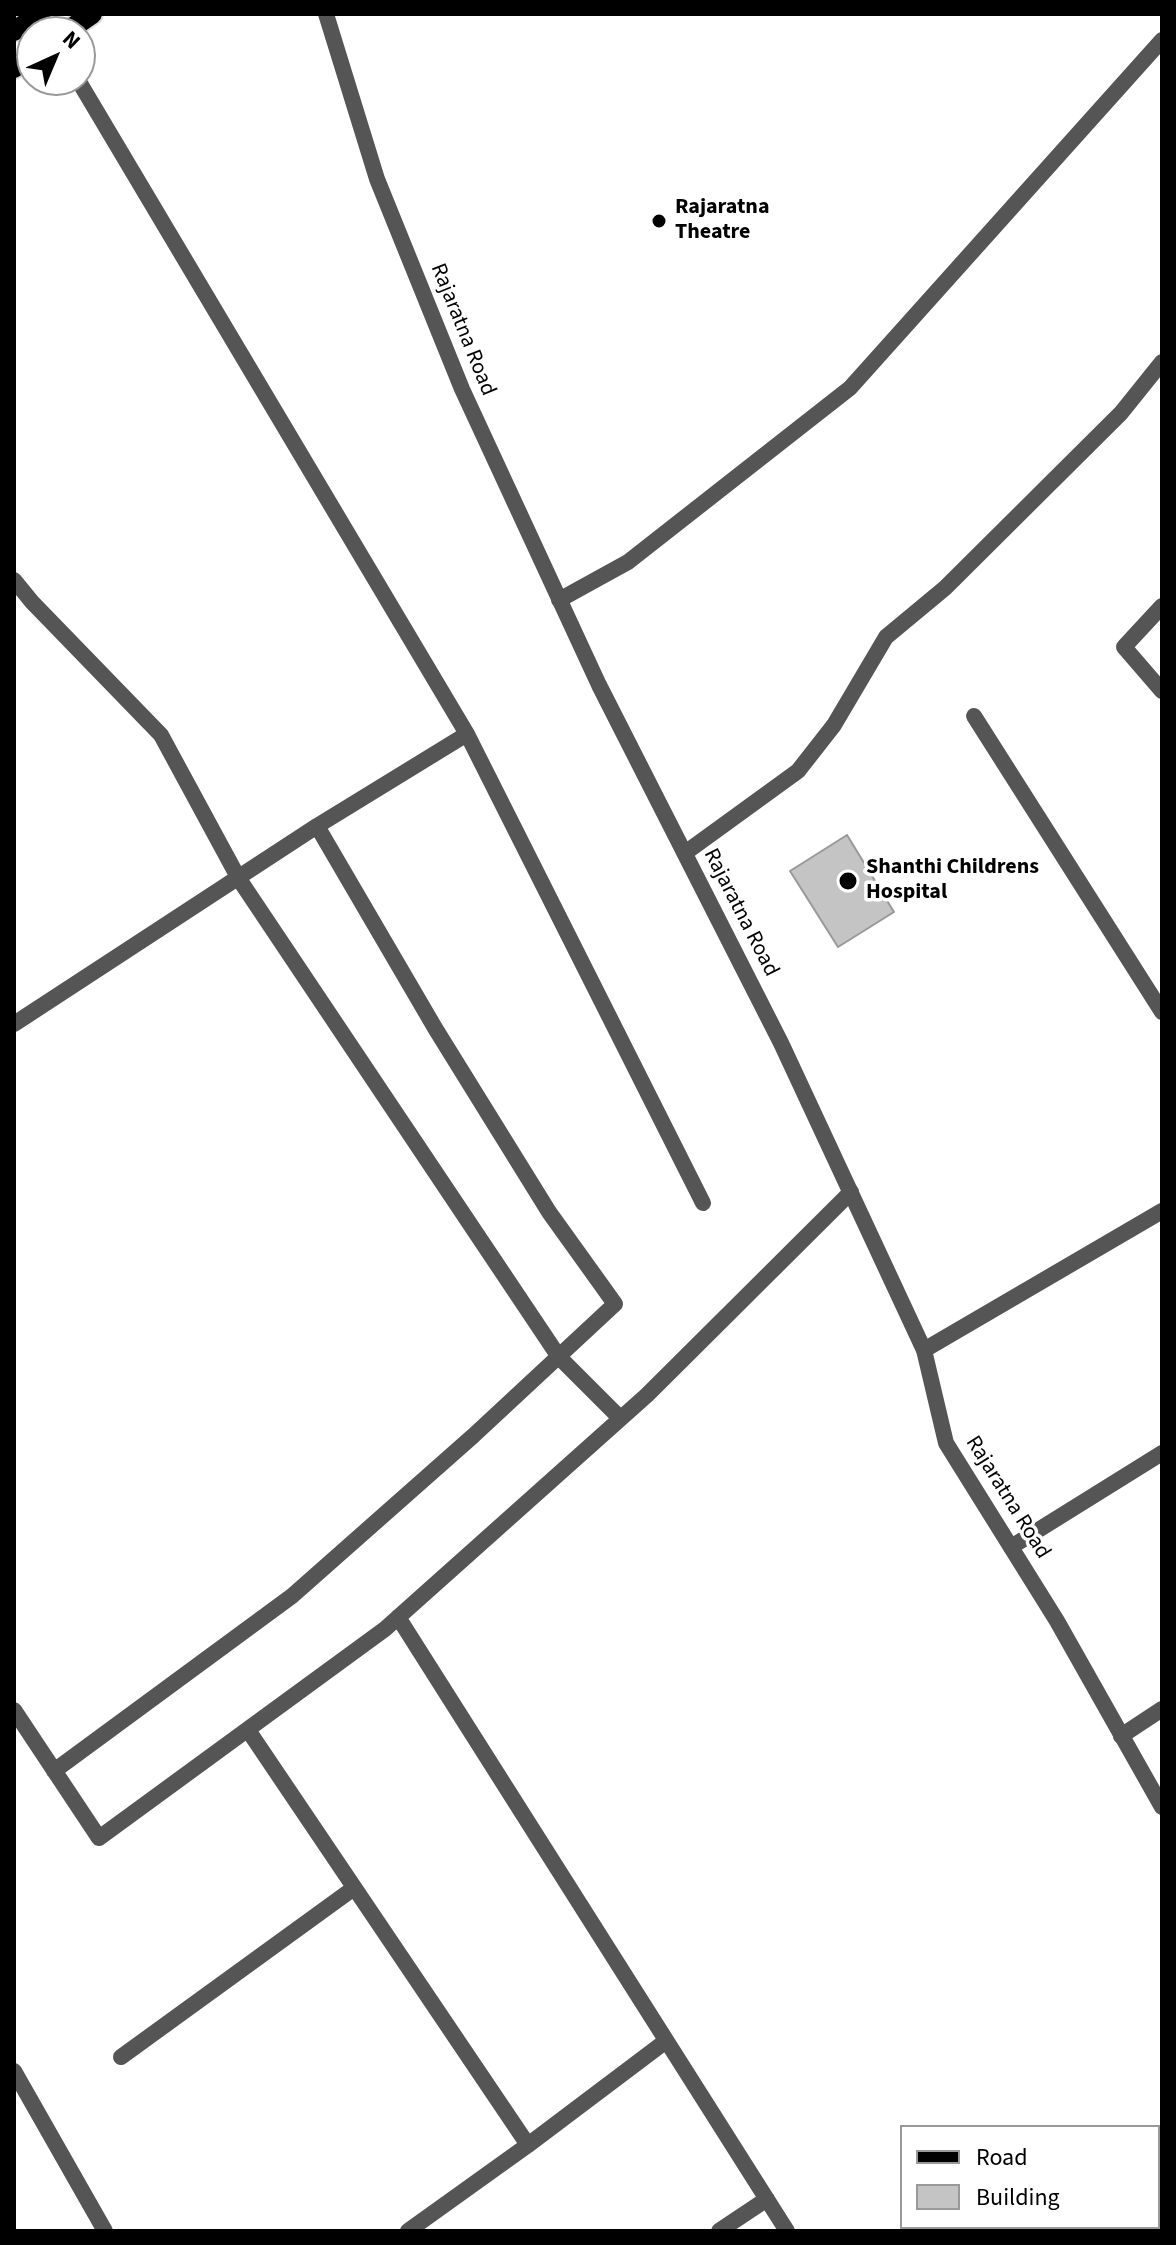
<!DOCTYPE html>
<html>
<head>
<meta charset="utf-8">
<style>
  body { margin:0 }
  #map { position:relative; width:1176px; height:2245px; overflow:hidden; background:#fff; font-family:"Source Sans 3",sans-serif }
  canvas { display:block }
  .frame { position:absolute; inset:0; border:16px solid #000; pointer-events:none }
  .legend { position:absolute; left:900px; top:2125px; width:260px; height:104px; box-sizing:border-box; background:#fff; border:2px solid #999; margin:0; padding:10px 14px; list-style:none; font-size:24px; color:#000 }
  .legend li { display:flex; align-items:center; gap:16px; height:40px }
  .legend b { width:40px; border:2px solid #999 }
  .north { position:absolute; left:16px; top:16px; width:80px; height:80px; box-sizing:border-box; background:#fff; border:2px solid #999; border-radius:50%; rotate:44deg; font-size:22px; font-weight:700; line-height:32px; text-align:center; color:#000 }
  .north::after { content:''; display:block; margin:auto; width:28px; height:36px; background:#000; clip-path:polygon(50% 0,100% 100%,50% 72%,0 100%) }
</style>
</head>
<body>
<div id="map">
<canvas width="1176" height="2245"></canvas>
<div class="frame"></div>
<ul class="legend">
<li><b style="height:10px;background:#000"></b>Road</li>
<li><b style="height:22px;background:#c4c4c4"></b>Building</li>
</ul>
<div class="north">N</div>
</div>
<script>
const ctx = document.querySelector('canvas').getContext('2d');
ctx.lineJoin = 'round';
function paint(path, color) { ctx.fillStyle = color; ctx.fill(path, 'evenodd'); }
const poly = rows => new Path2D(rows.map(r => 'M' + r).join(''));
function trace(path, color, width, dash) { ctx.strokeStyle = color; ctx.lineWidth = width; ctx.lineCap = dash ? 'butt' : 'round'; ctx.setLineDash(dash || []); ctx.stroke(path); }
function label(font, color, halo, rows, align = 'center') {
  ctx.font = font + ' "Source Sans 3",sans-serif'; ctx.lineWidth = 7; ctx.setLineDash([]); ctx.textBaseline = 'middle'; ctx.strokeStyle = halo; ctx.fillStyle = color; for (const [text, x, y, turn = 0] of rows) {
    ctx.save(); ctx.translate(x, y); ctx.rotate((+turn || 0) * Math.PI / 180); ctx.textAlign = isNaN(turn) ? turn : align; if (halo) ctx.strokeText(text, 0, 0); ctx.fillText(text, 0, 0); ctx.restore();
  }
}
const building = poly([
  [847,835,894,912,838,947,790,871,847,835]
]);
paint(building, '#c4c4c4');
trace(building, '#999', 2);
const primary = poly([
  [14,31,40,14],
  [66,32,92,14],
  [14,68,32,55]
]);
trace(primary, '#dbdbdb', 24);
trace(poly([
  [40,15,50,32],
  [14,580,32,602,161,735,239,879,559,1357,620,1418],
  [559,600,628,562,850,388,1162,40],
  [1162,606,1124,647,1162,691],
  [974,716,1162,1012],
  [467,734,703,1203],
  [685,853,798,771,834,725,886,637,945,588,1121,413,1162,362],
  [14,1024,317,826,467,734,78,80],
  [924,1350,1162,1211],
  [1011,1547,1162,1453],
  [398,1617,787,2231],
  [14,1710,99,1838,385,1629,647,1395,851,1192],
  [248,1730,528,2145,666,2041],
  [1121,1736,1162,1709],
  [54,1771,292,1596,473,1436,615,1304,549,1212,435,1028,317,826],
  [121,2057,354,1888],
  [14,2071,105,2231],
  [1158,2155,1162,2153],
  [408,2231,528,2145],
  [719,2231,767,2199],
  [1026,2231,1033,2227]
]), '#555', 16);
trace(poly([
  [326,14,377,179,462,389,599,685,781,1043,924,1350,946,1443,1057,1621,1162,1807]
]), '#555', 16);
trace(primary, '#000', 20);
for (const [x, y, r, color] of [
  [659,221,8,"#000"],
  [848,881,10,"#000"]
]) { const dot = new Path2D(); dot.arc(x, y, r, 0, 2 * Math.PI); ctx.fillStyle = color; ctx.fill(dot); trace(dot, '#fff', 3); }
label('bold 22px', '#000', '#fff', [
  ["Rajaratna",675,208],
  ["Theatre",675,233],
  ["Shanthi Childrens",866,868],
  ["Hospital",866,893]
], 'left');
label('22px', '#000', '#fff', [
  ["Rajaratna Road",462,330,68],
  ["Rajaratna Road",740,913,63],
  ["Rajaratna Road",1007,1498,58]
]);
</script>
</body>
</html>
